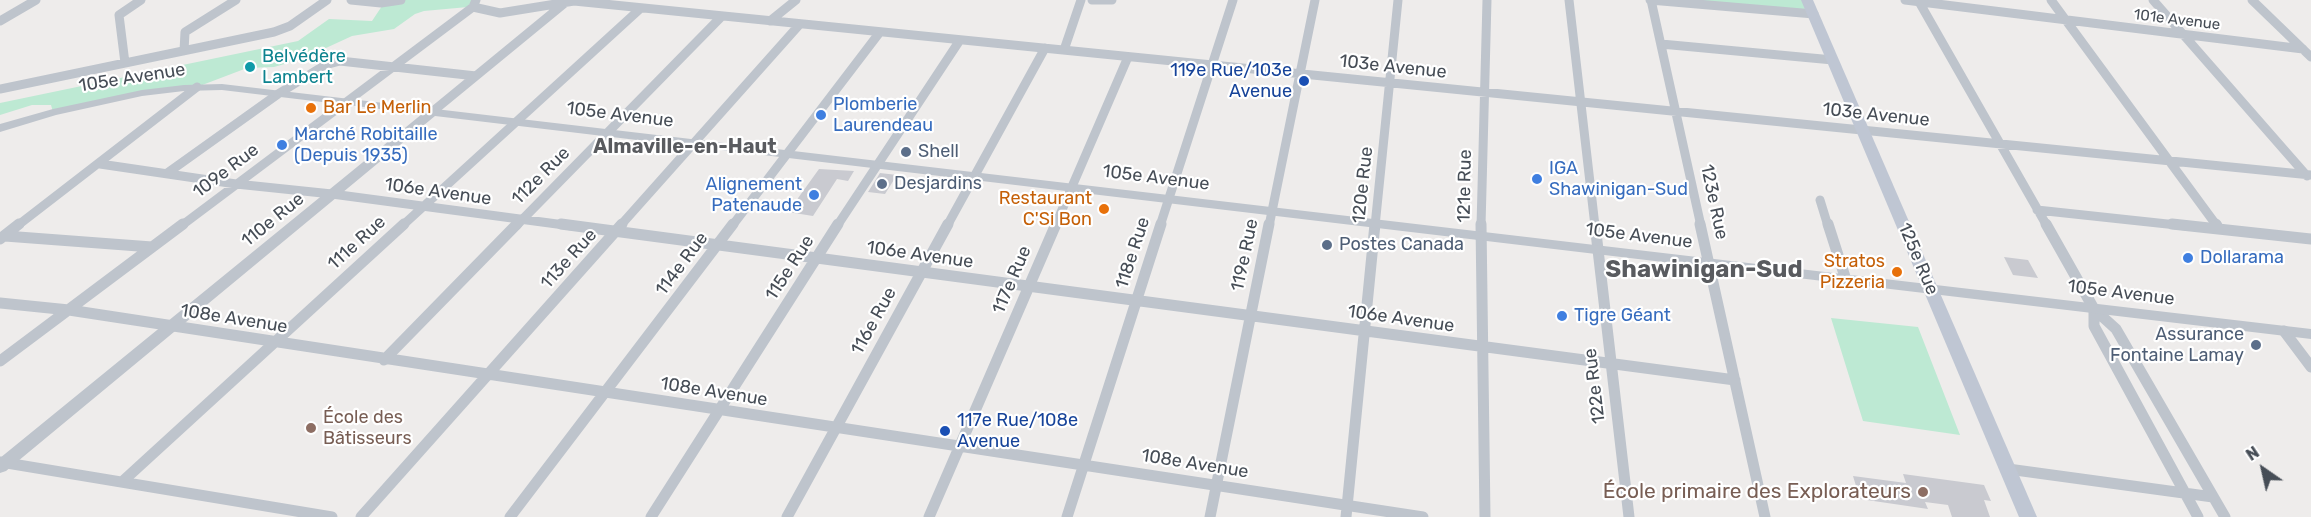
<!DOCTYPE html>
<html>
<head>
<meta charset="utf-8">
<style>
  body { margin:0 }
  #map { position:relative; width:2311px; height:517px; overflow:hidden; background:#eeeceb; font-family:Rubik,sans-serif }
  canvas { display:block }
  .north { position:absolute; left:2233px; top:439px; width:60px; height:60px; -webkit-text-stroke:4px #fff; paint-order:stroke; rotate:326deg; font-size:16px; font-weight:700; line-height:24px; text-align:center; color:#464d56 }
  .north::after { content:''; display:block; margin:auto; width:21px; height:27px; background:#464d56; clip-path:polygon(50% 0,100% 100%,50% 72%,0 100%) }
</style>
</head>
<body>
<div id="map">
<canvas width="2311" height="517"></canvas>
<div class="north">N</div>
</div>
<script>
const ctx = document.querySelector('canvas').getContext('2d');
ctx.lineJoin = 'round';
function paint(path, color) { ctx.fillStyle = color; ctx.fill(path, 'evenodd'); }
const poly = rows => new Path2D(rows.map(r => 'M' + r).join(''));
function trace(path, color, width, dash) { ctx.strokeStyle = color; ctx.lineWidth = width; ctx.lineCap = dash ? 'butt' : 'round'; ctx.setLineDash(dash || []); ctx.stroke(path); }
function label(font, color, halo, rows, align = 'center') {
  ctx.font = font + ' Rubik,sans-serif'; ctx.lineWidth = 4.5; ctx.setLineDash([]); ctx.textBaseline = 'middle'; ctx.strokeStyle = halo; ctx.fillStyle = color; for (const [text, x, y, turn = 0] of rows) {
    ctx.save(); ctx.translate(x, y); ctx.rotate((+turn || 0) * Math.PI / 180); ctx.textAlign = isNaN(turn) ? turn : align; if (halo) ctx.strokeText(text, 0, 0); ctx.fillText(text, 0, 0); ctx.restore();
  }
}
paint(poly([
  [403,0,473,0,468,7,424,11,415,14,394,29,352,36,302,59,274,67,247,68,197,87,170,89,53,112,51,105,32,105,0,115,0,103,298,41,329,19,372,21,384,3],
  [1650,0,1807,0,1814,14],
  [1831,318,1918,327,1960,435,1863,421]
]), '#bde9d3');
paint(poly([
  [819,169,854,171,848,181,837,179,813,216,788,212],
  [880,173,897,175,885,194,868,192],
  [2004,257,2028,260,2038,278,2013,275],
  [1903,474,1984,485,1991,501,1984,500,1990,517,1952,517,1948,505,1925,502,1928,509,1860,499,1853,476,1906,483]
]), '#c9cad0');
trace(poly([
  [351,0,381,3,401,0],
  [1092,0,1112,0],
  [1569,0,1595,226],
  [1650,0,1814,14],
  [1651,0,1701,226],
  [1905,0,2303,49],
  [1918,0,2047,226],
  [2051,0,2217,226],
  [2153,0,2307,176],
  [2252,0,2311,57],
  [473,7,500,13,574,1,2311,175],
  [0,21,36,0],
  [770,21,796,0],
  [1661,44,1833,60],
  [1064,50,1081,0],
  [184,51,185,32,236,0],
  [125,63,119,15,141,0],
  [0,89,274,32,290,26,327,0],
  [432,112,566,2],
  [100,164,236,184,332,194,572,226],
  [166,174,278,94,325,65,340,61,476,76],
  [1820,200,1828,226],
  [2037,210,2186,226],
  [17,226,197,87],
  [181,226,473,7,476,0],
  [402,226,641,8],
  [516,226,722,16],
  [620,226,800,24],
  [732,226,880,32],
  [837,226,960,40],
  [947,226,1045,48],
  [1055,226,1128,57],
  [1160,226,1233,0],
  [1269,226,1315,0],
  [1375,226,1398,0],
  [1481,226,1487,0]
]), '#bec4cc', 9);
trace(poly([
  [561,224,1735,380],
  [1481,224,1485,517],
  [1595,224,1629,517],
  [1700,224,1765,517],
  [1828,224,1846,280],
  [2046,224,2094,309,2116,329,2225,517],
  [2172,224,2311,239],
  [2216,224,2219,229],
  [5,236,152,247],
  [0,239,19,224],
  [0,303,69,310,1423,517],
  [2094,309,2094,326,2198,517],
  [2284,331,2311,367],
  [384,360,517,224],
  [0,361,183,224],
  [0,462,332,517],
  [2008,469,2213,497],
  [123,481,404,224],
  [361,517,622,224],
  [510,517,733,224],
  [651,517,838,224],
  [787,517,948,224],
  [929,517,1056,224],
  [1067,517,1161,224],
  [1210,517,1269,224],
  [1346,517,1375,224]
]), '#bec4cc', 11);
paint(poly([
  [222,84,2311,329,2311,339,435,116,6,471,0,473,0,458,422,114,222,90,184,91,142,96,56,115,0,132,0,124,53,109,142,90,184,85,222,84]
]), '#bec4cc');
paint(poly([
  [1801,0,1813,0,2037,517,2019,517,1801,0]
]), '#bfc6d3');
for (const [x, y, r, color] of [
  [250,67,6,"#0f9aa8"],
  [1304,81,6,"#1a4fb4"],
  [311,108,6,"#e8710a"],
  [821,115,6,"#3f7fe0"],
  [282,145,6,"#3f7fe0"],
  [906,152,6,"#5c6f8a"],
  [1537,179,6,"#3f7fe0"],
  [882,184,6,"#5c6f8a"],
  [814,195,6,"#3f7fe0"],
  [1104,209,6,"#e8710a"],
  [1327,245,6,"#5c6f8a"],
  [2188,258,6,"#3f7fe0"],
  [1897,272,6,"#e8710a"],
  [1562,316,6,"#3f7fe0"],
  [2256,345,6,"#5c6f8a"],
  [311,428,6,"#8d6e63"],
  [945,431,6,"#1a4fb4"],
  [1923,492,6,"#8d6e63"]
]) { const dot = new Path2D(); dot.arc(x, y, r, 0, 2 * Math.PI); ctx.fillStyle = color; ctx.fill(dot); trace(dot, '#fff', 2); }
label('15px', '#464d56', '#fff', [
  ["101e Avenue",2177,20,7]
]);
label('18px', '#0d838f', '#fff', [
  ["Belvédère",262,57],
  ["Lambert",262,78]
], 'left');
label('18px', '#464d56', '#fff', [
  ["103e Avenue",1393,67,6],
  ["105e Avenue",132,78,-9],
  ["105e Avenue",620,115,7],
  ["103e Avenue",1876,115,6],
  ["109e Rue",226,171,-37],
  ["112e Rue",541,176,-45],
  ["105e Avenue",1156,178,7],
  ["120e Rue",1363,185,-84],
  ["121e Rue",1465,186,-89],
  ["106e Avenue",438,192,8],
  ["123e Rue",1714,202,78],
  ["110e Rue",273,220,-39],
  ["105e Avenue",1639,236,7],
  ["111e Rue",357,243,-42],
  ["118e Rue",1133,253,-72],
  ["106e Avenue",920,255,8],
  ["119e Rue",1245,255,-78],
  ["113e Rue",569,259,-48],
  ["125e Rue",1918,259,67],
  ["114e Rue",682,264,-53],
  ["115e Rue",790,268,-57],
  ["117e Rue",1012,280,-67],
  ["105e Avenue",2121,293,7],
  ["108e Avenue",234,319,9],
  ["106e Avenue",1401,319,8],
  ["116e Rue",874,321,-61],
  ["122e Rue",1595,386,-97],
  ["108e Avenue",714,392,9],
  ["108e Avenue",1195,464,9]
]);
label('18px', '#164399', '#fff', [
  ["119e Rue/103e",1292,71],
  ["Avenue",1292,92],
  ["117e Rue/108e",957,421,"left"],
  ["Avenue",957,442,"left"]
], 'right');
label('18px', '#366cbe', '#fff', [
  ["Plomberie",833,105],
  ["Laurendeau",833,126],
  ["Marché Robitaille",294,135],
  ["(Depuis 1935)",294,156],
  ["IGA",1549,169],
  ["Shawinigan-Sud",1549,190],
  ["Alignement",802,185,"right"],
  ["Patenaude",802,206,"right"],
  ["Dollarama",2200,258],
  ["Tigre Géant",1574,316]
], 'left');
label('18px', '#c56008', '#fff', [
  ["Bar Le Merlin",323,108,"left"],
  ["Restaurant",1092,199],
  ["C'Si Bon",1092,220],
  ["Stratos",1885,262],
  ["Pizzeria",1885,283]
], 'right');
label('18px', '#4e5e75', '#fff', [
  ["Shell",918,152],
  ["Desjardins",894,184],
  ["Postes Canada",1339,245],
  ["Assurance",2244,335,"right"],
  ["Fontaine Lamay",2244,356,"right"]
], 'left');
label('18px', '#785e54', '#fff', [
  ["École des",323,418],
  ["Bâtisseurs",323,439]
], 'left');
label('bold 20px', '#595b5f', '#fff', [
  ["Almaville-en-Haut",685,147]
]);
label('21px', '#785e54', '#fff', [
  ["École primaire des Explorateurs",1911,492]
], 'right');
label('bold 24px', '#595b5f', '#fff', [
  ["Shawinigan-Sud",1704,270]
]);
</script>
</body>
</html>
